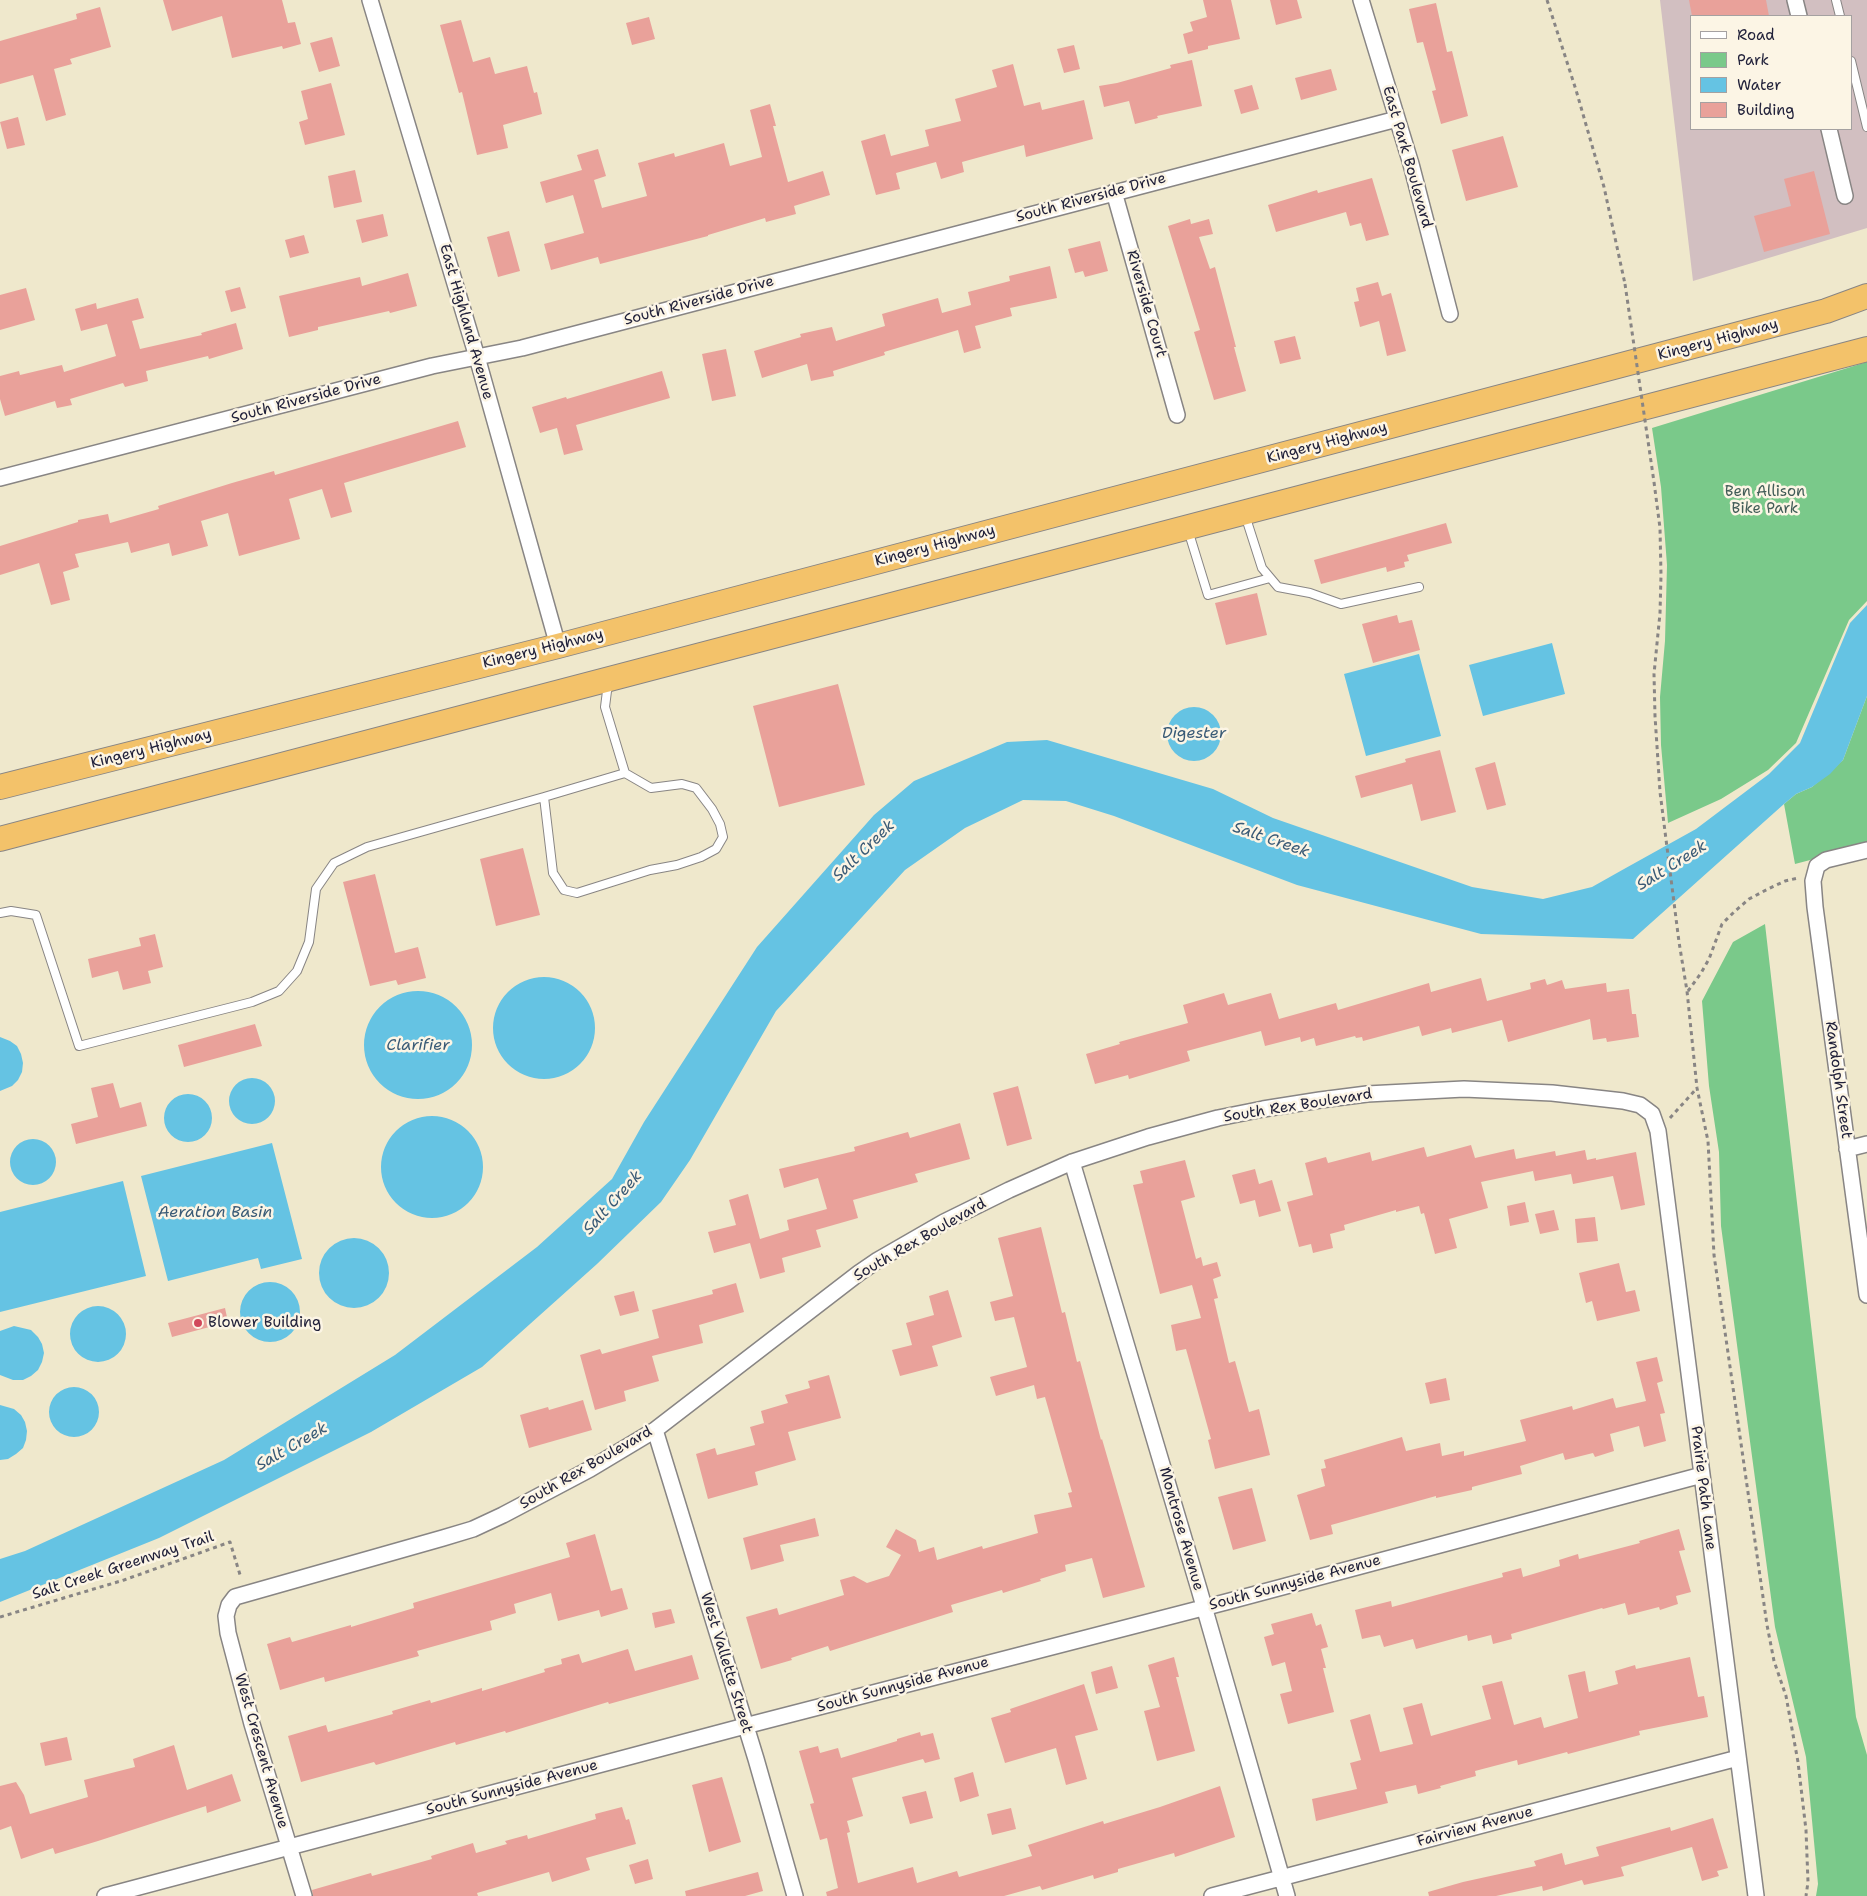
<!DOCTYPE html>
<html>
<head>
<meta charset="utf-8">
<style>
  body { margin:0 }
  #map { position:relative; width:1867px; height:1896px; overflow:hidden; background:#efe8cc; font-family:"Shantell Sans",sans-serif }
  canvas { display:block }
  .legend { position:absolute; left:1690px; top:15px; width:162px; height:115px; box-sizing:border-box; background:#fcf5e5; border:1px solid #a5a1a1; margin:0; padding:6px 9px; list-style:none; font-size:15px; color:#22223b }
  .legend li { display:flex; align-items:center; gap:10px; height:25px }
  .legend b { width:25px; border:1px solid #a5a1a1 }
</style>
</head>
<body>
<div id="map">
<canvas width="1867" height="1896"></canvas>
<ul class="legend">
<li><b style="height:6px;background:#fff"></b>Road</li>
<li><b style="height:14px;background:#7ac98a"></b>Park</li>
<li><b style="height:14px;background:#65c3e3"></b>Water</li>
<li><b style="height:14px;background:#e9a19a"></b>Building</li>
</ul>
</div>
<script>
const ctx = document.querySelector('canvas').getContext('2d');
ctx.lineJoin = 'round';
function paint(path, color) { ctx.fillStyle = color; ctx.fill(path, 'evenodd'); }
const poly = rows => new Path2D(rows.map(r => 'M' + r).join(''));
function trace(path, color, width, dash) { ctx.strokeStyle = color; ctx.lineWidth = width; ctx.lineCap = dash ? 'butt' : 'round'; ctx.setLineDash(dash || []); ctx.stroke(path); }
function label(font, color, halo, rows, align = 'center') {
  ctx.font = font + ' "Shantell Sans",sans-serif'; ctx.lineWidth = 5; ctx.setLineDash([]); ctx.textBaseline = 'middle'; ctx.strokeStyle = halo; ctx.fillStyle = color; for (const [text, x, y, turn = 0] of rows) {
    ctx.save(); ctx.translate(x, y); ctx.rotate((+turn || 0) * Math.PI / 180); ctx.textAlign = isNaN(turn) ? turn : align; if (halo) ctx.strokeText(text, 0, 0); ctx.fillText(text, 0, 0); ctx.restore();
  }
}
paint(poly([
  [1660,0,1867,0,1867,228,1693,281],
  [1691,16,1851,16,1851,129,1691,129]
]), '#d2bfc1');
paint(poly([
  [1867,362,1867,601,1849,620,1796,743,1768,770,1721,799,1668,823,1661,745,1660,697,1665,641,1667,565,1661,487,1652,428],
  [1867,696,1867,845,1795,864,1784,804,1796,794,1812,787,1843,760],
  [1765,924,1856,1717,1867,1755,1867,1896,1816,1896,1818,1884,1806,1757,1775,1627,1721,1226,1719,1152,1709,1086,1702,1001,1733,942]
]), '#7ac98a');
paint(poly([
  [1867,605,1867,696,1843,760,1830,774,1812,787,1796,794,1784,804,1633,939,1481,934,1297,885,1114,816,1066,801,1023,800,965,828,905,870,776,1011,690,1160,661,1202,597,1264,482,1367,371,1432,159,1538,0,1602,0,1559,25,1551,224,1460,395,1355,537,1247,612,1179,644,1122,757,947,874,815,914,781,1007,742,1047,740,1213,789,1273,818,1472,887,1543,899,1592,887,1624,869,1696,829,1769,774,1800,743,1850,623],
  [1552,643,1565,694,1483,716,1469,665],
  [1419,654,1441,736,1366,756,1344,674],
  '1167 734a27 27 0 1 1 54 0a27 27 0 1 1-54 0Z',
  '493 1028a51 51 0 1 1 102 0a51 51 0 1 1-102 0Z',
  '364 1045a54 54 0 1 1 108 0a54 54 0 1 1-108 0Z',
  [0,1037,10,1041,17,1046,21,1054,23,1063,22,1072,18,1080,12,1086,0,1091],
  '229 1101a23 23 0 1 1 46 0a23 23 0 1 1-46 0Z',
  '164 1118a24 24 0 1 1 48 0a24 24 0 1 1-48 0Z',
  '381 1167a51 51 0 1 1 102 0a51 51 0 1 1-102 0Z',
  '10 1162a23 23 0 1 1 46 0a23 23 0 1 1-46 0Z',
  [272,1143,302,1259,261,1269,258,1258,168,1281,141,1176],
  [123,1181,146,1276,0,1312,0,1212],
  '319 1273a35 35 0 1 1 70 0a35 35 0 1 1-70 0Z',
  '240 1312a30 30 0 1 1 60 0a30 30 0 1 1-60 0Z',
  '70 1334a28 28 0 1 1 56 0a28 28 0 1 1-56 0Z',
  [14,1326,31,1330,38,1337,42,1344,44,1353,42,1362,38,1370,31,1376,23,1380,13,1380,0,1375,0,1331],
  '49 1412a25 25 0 1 1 50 0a25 25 0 1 1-50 0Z',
  [0,1405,14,1409,21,1415,25,1422,27,1431,26,1440,23,1448,16,1454,8,1459,0,1460]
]), '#65c3e3');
paint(poly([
  [163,0,282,0,288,23,295,22,301,44,283,49,282,46,232,58,222,16,172,31],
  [1203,0,1231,0,1240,39,1208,46,1208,49,1188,54,1183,34,1193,31,1190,22,1207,17],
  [1270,0,1297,0,1302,18,1276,25],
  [1689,0,1766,0,1769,16,1692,16],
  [1436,3,1447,52,1452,51,1468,116,1441,124,1432,91,1436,90,1423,42,1417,43,1409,9],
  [100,7,111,47,70,59,72,64,54,69,66,115,46,121,33,75,0,84,0,41,77,19,76,14],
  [649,17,655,39,632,45,626,23],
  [461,20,473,62,490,57,495,74,527,66,534,93,537,92,542,114,503,125,508,148,477,155,462,92,459,93,440,25],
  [332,37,340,66,319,72,310,43],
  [1074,45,1080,69,1064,73,1057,49],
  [1192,60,1202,106,1157,116,1158,118,1135,124,1129,101,1104,107,1099,86,1117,83,1171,68,1170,65],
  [1013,64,1024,106,1040,102,1042,110,1084,100,1093,139,1026,157,1024,145,962,162,964,172,941,179,936,162,896,173,900,189,876,195,861,141,885,134,891,156,929,146,925,130,961,121,955,99,997,87,992,70],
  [1331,69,1337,90,1301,100,1295,78],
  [331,83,345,135,305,145,299,122,308,119,301,91],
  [1252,85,1259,109,1241,114,1234,90],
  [770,104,776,126,773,126,788,182,823,171,830,195,794,206,796,214,766,222,765,218,708,235,708,236,600,264,598,257,551,270,544,244,584,233,573,195,546,203,540,182,582,170,577,155,598,149,606,176,594,180,602,208,647,196,638,163,674,153,675,157,724,143,730,166,762,157,750,110],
  [18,117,25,145,7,149,0,122],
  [1503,136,1518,187,1466,201,1452,150],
  [355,170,362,202,334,208,328,176],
  [1814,171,1830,234,1764,252,1754,216,1791,206,1784,179],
  [1372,178,1389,235,1366,241,1361,223,1350,226,1346,212,1276,232,1268,205,1317,190,1318,193],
  [383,214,388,236,362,243,356,220],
  [1190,219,1191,224,1209,219,1213,234,1199,237,1210,269,1215,267,1236,347,1234,347,1246,391,1214,400,1194,332,1200,330,1168,226],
  [509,231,520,271,498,277,487,237],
  [304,235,309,253,290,258,285,240],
  [1100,241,1108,271,1085,277,1083,271,1075,273,1068,249],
  [1050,266,1057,298,1010,308,1012,316,975,326,981,348,964,353,958,330,884,352,885,355,833,371,834,376,811,381,807,364,762,378,754,351,801,337,800,334,832,327,836,341,885,326,882,314,938,298,942,313,971,305,968,292,1010,281,1009,276],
  [408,273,417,306,390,313,389,311,318,327,318,330,289,337,279,296,360,277,362,286],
  [1378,282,1382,296,1391,293,1406,351,1387,356,1379,321,1360,327,1354,302,1359,301,1356,288],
  [240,287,246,308,231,312,225,291],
  [26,288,35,320,0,330,0,295],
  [138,298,144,318,132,321,140,349,202,335,201,333,236,323,243,349,209,359,208,356,146,371,148,381,125,387,123,383,70,399,72,405,57,408,55,401,5,416,0,399,0,376,19,371,20,375,62,365,64,372,116,356,107,324,81,331,75,309,96,303,97,309],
  [1295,336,1301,359,1280,364,1274,341],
  [726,349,736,396,712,401,702,354],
  [662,371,670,398,576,425,583,450,564,455,557,428,540,433,532,407,566,397,567,399],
  [458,421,466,447,344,483,352,512,331,518,322,489,289,499,300,539,239,556,228,513,201,521,208,546,172,556,169,543,131,553,128,542,75,554,79,567,63,572,70,600,51,605,39,563,0,575,0,546,78,522,78,520,108,514,110,523,159,509,158,506,232,483,274,471,275,475],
  [1446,523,1452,543,1407,555,1409,561,1404,562,1405,567,1387,572,1386,567,1321,584,1314,560],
  [1257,593,1267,635,1226,645,1215,603],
  [1397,615,1399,623,1412,620,1420,650,1373,663,1362,624],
  [838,684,865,785,779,807,753,706],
  [1440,750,1456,812,1421,821,1412,784,1361,798,1355,776,1406,762,1405,759],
  [1495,762,1506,805,1487,810,1475,768],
  [523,848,540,915,496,926,480,859],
  [375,874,395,953,418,947,426,978,398,985,396,980,370,986,343,882],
  [155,934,163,967,148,971,151,983,123,990,118,971,92,978,88,959,141,946,139,938],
  [1481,978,1487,1001,1531,989,1530,983,1545,979,1547,985,1562,980,1565,989,1606,983,1607,992,1629,989,1632,1014,1636,1014,1639,1037,1607,1042,1606,1038,1593,1040,1590,1019,1508,1042,1502,1020,1452,1033,1451,1028,1422,1036,1419,1026,1363,1041,1362,1037,1356,1038,1355,1036,1316,1046,1314,1038,1301,1042,1300,1037,1265,1046,1261,1031,1187,1051,1190,1061,1129,1079,1128,1075,1095,1084,1086,1054,1120,1044,1119,1042,1188,1023,1183,1005,1224,993,1228,1005,1271,993,1279,1019,1336,1003,1338,1010,1429,983,1431,992],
  [255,1024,262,1046,184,1067,178,1045],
  [113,1083,120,1108,141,1102,147,1126,76,1144,71,1124,98,1117,91,1088],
  [1018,1086,1032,1139,1007,1146,993,1093],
  [960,1123,970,1159,915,1174,918,1182,853,1200,858,1218,816,1230,821,1247,782,1258,785,1272,760,1279,750,1243,714,1253,708,1232,736,1225,729,1200,748,1194,760,1239,789,1230,787,1220,827,1209,818,1178,784,1188,779,1169,855,1151,854,1147,908,1132,910,1138],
  [1471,1145,1475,1158,1514,1149,1516,1159,1555,1151,1556,1156,1585,1150,1587,1160,1596,1158,1596,1160,1636,1152,1645,1205,1621,1210,1613,1176,1573,1184,1571,1174,1535,1181,1533,1171,1481,1182,1488,1208,1449,1219,1457,1248,1435,1254,1424,1213,1421,1214,1419,1206,1396,1212,1396,1210,1344,1225,1345,1230,1330,1234,1333,1248,1313,1253,1311,1244,1299,1247,1287,1202,1313,1195,1305,1163,1326,1157,1328,1163,1370,1152,1372,1161,1424,1147,1427,1157],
  [1185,1160,1195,1197,1181,1201,1196,1259,1201,1257,1203,1266,1217,1262,1221,1276,1213,1279,1218,1298,1214,1299,1229,1363,1235,1361,1249,1412,1259,1409,1270,1455,1215,1469,1208,1440,1211,1439,1186,1349,1176,1351,1171,1325,1201,1318,1192,1285,1160,1294,1133,1185,1143,1183,1140,1171],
  [1255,1169,1259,1184,1272,1180,1281,1211,1259,1217,1255,1200,1240,1204,1232,1175],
  [1525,1202,1529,1222,1510,1226,1507,1206],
  [1554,1210,1559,1230,1540,1234,1535,1214],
  [1595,1217,1598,1241,1577,1243,1575,1219],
  [1041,1227,1062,1313,1065,1312,1077,1362,1080,1361,1101,1440,1102,1439,1145,1587,1103,1598,1092,1558,1065,1565,1066,1571,1040,1579,1041,1581,1003,1593,1002,1590,951,1605,953,1612,830,1651,828,1646,791,1658,792,1660,761,1669,746,1617,777,1608,779,1615,844,1595,840,1580,854,1576,867,1583,889,1576,901,1555,886,1547,896,1529,916,1540,919,1552,934,1547,937,1560,982,1546,983,1549,1038,1533,1034,1515,1072,1507,1068,1493,1072,1492,1045,1397,1037,1399,1034,1385,996,1396,990,1377,1027,1367,1014,1317,995,1321,990,1302,1013,1296,998,1238],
  [1619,1263,1626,1292,1635,1290,1640,1311,1597,1321,1592,1301,1586,1303,1579,1273],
  [736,1283,744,1312,699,1325,703,1343,652,1356,659,1381,624,1391,626,1401,595,1410,580,1355,600,1349,602,1354,659,1338,652,1310,713,1294,712,1290],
  [948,1290,962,1337,932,1346,938,1366,900,1376,892,1350,912,1345,906,1323,934,1315,929,1296],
  [634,1291,639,1311,620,1316,614,1296],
  [225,1308,228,1322,172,1337,168,1323],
  [1657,1357,1663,1381,1657,1383,1665,1413,1660,1414,1666,1441,1644,1447,1639,1426,1610,1434,1614,1451,1595,1457,1593,1453,1565,1460,1563,1453,1520,1466,1522,1474,1472,1487,1472,1490,1436,1498,1436,1496,1331,1525,1333,1534,1310,1540,1297,1495,1325,1486,1321,1469,1326,1468,1324,1460,1402,1437,1406,1451,1440,1443,1442,1456,1464,1451,1464,1456,1526,1441,1520,1420,1572,1406,1573,1410,1613,1398,1616,1408,1646,1401,1636,1362],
  [829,1375,841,1418,788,1432,796,1460,755,1472,758,1485,708,1499,696,1454,715,1448,717,1455,755,1445,750,1427,764,1423,761,1411,788,1403,785,1395,810,1388,808,1381],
  [1446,1378,1450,1400,1430,1404,1425,1383],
  [583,1400,592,1430,529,1448,520,1415,548,1407,549,1410],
  [1252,1488,1266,1541,1233,1550,1218,1497],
  [815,1518,819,1536,780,1545,784,1561,751,1570,743,1538],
  [1679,1529,1685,1550,1679,1551,1691,1592,1676,1596,1678,1604,1660,1610,1659,1607,1628,1615,1625,1603,1603,1609,1602,1608,1511,1634,1512,1639,1493,1644,1491,1635,1468,1641,1467,1635,1416,1649,1413,1639,1384,1647,1380,1635,1362,1639,1355,1610,1391,1601,1392,1607,1503,1577,1502,1573,1521,1568,1523,1577,1560,1566,1559,1560,1578,1554,1579,1559,1640,1543,1639,1541],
  [595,1534,611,1591,622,1588,628,1609,601,1617,599,1610,558,1621,551,1593,514,1604,516,1613,490,1621,492,1630,417,1651,419,1656,325,1682,324,1677,280,1690,267,1644,290,1637,292,1642,351,1625,351,1627,414,1608,413,1603,570,1557,566,1543],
  [671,1609,675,1623,655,1628,652,1613],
  [1312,1613,1316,1626,1321,1624,1328,1647,1321,1649,1326,1668,1323,1668,1334,1712,1288,1724,1280,1694,1292,1691,1285,1662,1272,1666,1264,1637,1274,1634,1271,1624],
  [628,1649,635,1671,692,1655,699,1679,609,1704,608,1702,506,1733,505,1731,456,1745,455,1742,376,1765,374,1762,301,1782,288,1736,326,1725,328,1732,393,1714,392,1711,430,1700,431,1703,482,1688,482,1691,545,1672,544,1669,562,1664,561,1659,579,1654,582,1663],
  [1174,1657,1179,1677,1176,1677,1195,1751,1157,1761,1144,1711,1160,1707,1148,1665],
  [1690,1657,1698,1697,1704,1696,1708,1717,1639,1731,1640,1735,1568,1754,1567,1752,1518,1765,1517,1760,1475,1771,1476,1776,1440,1786,1441,1788,1418,1794,1416,1785,1385,1792,1388,1803,1316,1821,1312,1799,1357,1789,1350,1763,1361,1760,1350,1720,1370,1714,1380,1752,1413,1744,1403,1708,1422,1703,1431,1736,1491,1719,1482,1686,1502,1681,1514,1725,1541,1717,1544,1728,1578,1718,1568,1675,1585,1671,1589,1692,1618,1684,1615,1671,1635,1665,1636,1669],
  [1112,1666,1118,1688,1096,1694,1091,1672],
  [1084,1684,1098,1730,1075,1736,1087,1779,1066,1785,1056,1748,1005,1763,991,1718,1011,1712,1010,1709],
  [920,1732,921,1736,933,1733,940,1759,925,1763,923,1759,852,1778,863,1816,847,1821,850,1832,847,1833,858,1883,913,1867,917,1883,957,1871,959,1877,1032,1856,1028,1845,1103,1821,1104,1824,1160,1807,1220,1786,1235,1837,1175,1857,1174,1853,1118,1869,1118,1872,1094,1879,1093,1875,1042,1890,1040,1886,1004,1896,827,1896,826,1892,838,1888,827,1838,820,1840,810,1804,814,1803,799,1751,818,1746,820,1753,838,1748,841,1758,897,1741,897,1739],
  [67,1737,72,1760,45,1766,40,1743],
  [174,1745,187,1790,232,1774,241,1801,207,1813,206,1806,98,1841,55,1854,53,1848,21,1859,11,1826,0,1830,0,1786,16,1782,24,1795,30,1814,88,1797,84,1780,135,1767,133,1759],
  [973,1772,979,1796,960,1802,954,1778],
  [722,1777,741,1842,709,1852,692,1785],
  [926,1791,933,1818,910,1824,902,1797],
  [622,1807,626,1820,629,1819,636,1844,586,1858,590,1870,552,1882,549,1872,477,1893,478,1896,313,1896,312,1890,371,1873,372,1876,432,1859,431,1856,473,1843,476,1853,507,1844,505,1841,527,1835,528,1839,596,1819,595,1814],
  [1011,1808,1016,1829,992,1835,987,1814],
  [1713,1818,1728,1868,1717,1871,1719,1876,1702,1881,1692,1847,1621,1867,1624,1876,1584,1885,1582,1880,1543,1891,1542,1886,1496,1896,1429,1896,1428,1892,1463,1882,1536,1866,1534,1861,1562,1853,1565,1865,1599,1856,1596,1847,1670,1827,1671,1831],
  [648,1859,653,1879,635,1884,629,1865],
  [758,1872,763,1891,745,1896,686,1896,685,1891]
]), '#e9a19a');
const service = poly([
  [1836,0,1840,16],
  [1851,61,1867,127],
  [1245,515,1262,568,1278,587,1310,593,1341,604,1419,587],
  [1188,530,1208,595,1270,578],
  [610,684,607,691,605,707,625,773,651,788,682,784,696,788,712,809,720,824,723,837,716,849,701,857,677,865,650,870,577,893,564,890,553,873,544,797,625,773],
  [0,913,11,911,36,915,79,1046,252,1002,279,991,297,971,309,942,316,889,334,863,367,847,544,797]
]);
const minor = poly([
  [370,0,477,357,558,646],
  [1361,0,1411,164,1450,314],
  [1795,0,1799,16],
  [1829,129,1845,196],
  [1114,192,1177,415],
  [0,478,432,366,522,348,1397,119],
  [1867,850,1826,860,1817,866,1813,881,1815,907,1867,1295],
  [1847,1149,1867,1144],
  [1072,1162,1199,1589,1287,1896],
  [655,1430,756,1759,795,1896],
  [105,1896,745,1726,1226,1602,1702,1475],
  [304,1896,252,1724,228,1633,226,1616,229,1605,235,1597,443,1538,473,1529,503,1515,590,1469,655,1430,859,1273,878,1260,944,1222,1009,1190,1072,1162,1148,1137,1218,1118,1263,1109,1320,1100,1367,1094,1464,1089,1552,1093,1623,1101,1640,1105,1652,1114,1658,1131,1756,1896],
  [1212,1896,1738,1758]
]);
const trunk = poly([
  [0,787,558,646,1826,311,1867,296],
  [0,839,1867,349]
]);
trace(service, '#888584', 10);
trace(minor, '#888584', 18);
trace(trunk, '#888584', 26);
trace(poly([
  [1547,0,1576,90,1604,187,1625,284],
  [1654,482,1660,528,1661,575,1660,613,1654,674,1655,716,1660,792,1679,942,1687,991,1697,1088,1708,1141,1714,1255,1767,1625,1774,1661,1786,1696,1798,1762,1806,1830,1808,1882,1806,1896],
  [1688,991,1701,973,1709,959,1722,924,1734,912,1749,899,1768,889,1785,881,1798,878],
  [1670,1118,1697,1088],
  [0,1617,124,1580,230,1542,241,1578]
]), '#888584', 3, [4, 4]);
trace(service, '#fff', 8);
trace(minor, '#fff', 15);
trace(trunk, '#f3c26a', 24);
trace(poly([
  [1625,284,1654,482]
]), '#888584', 3, [4, 4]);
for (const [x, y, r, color] of [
  [198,1323,5,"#d1495b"]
]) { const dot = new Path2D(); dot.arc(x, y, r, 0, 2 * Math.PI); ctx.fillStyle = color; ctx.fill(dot); trace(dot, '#fcf5e5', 2); }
label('15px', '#22223b', '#fcf5e5', [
  ["East Park Boulevard",1407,157,74],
  ["South Riverside Drive",1091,198,-15],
  ["South Riverside Drive",699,301,-15],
  ["Riverside Court",1146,304,74],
  ["East Highland Avenue",466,322,74],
  ["Kingery Highway",1718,340,-15],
  ["South Riverside Drive",306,399,-15],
  ["Kingery Highway",1327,443,-15],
  ["Kingery Highway",935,546,-15],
  ["Kingery Highway",543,649,-14],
  ["Kingery Highway",151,749,-14],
  ["Randolph Street",1838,1080,82],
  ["South Rex Boulevard",1298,1106,-9],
  ["South Rex Boulevard",920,1240,-30],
  ["South Rex Boulevard",586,1468,-30],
  ["Prairie Path Lane",1703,1488,83],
  ["Montrose Avenue",1181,1529,74],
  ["Salt Creek Greenway Trail",123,1566,-18],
  ["South Sunnyside Avenue",1295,1583,-15],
  ["West Vallette Street",726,1663,73],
  ["South Sunnyside Avenue",903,1685,-15],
  ["West Crescent Avenue",261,1751,74],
  ["South Sunnyside Avenue",512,1788,-15],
  ["Fairview Avenue",1475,1827,-15]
]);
label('15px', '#415c57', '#fcf5e5', [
  ["Ben Allison",1765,492],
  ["Bike Park",1765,509]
]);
label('15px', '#22223b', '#fcf5e5', [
  ["Blower Building",208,1323]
], 'left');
label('italic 16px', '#395a76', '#fcf5e5', [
  ["Digester",1194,734],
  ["Salt Creek",1271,840,19],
  ["Salt Creek",864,851,-44],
  ["Salt Creek",1672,866,-32],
  ["Clarifier",418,1046],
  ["Salt Creek",613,1203,-48],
  ["Aeration Basin",215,1213],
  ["Salt Creek",292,1447,-30]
]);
</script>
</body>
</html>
